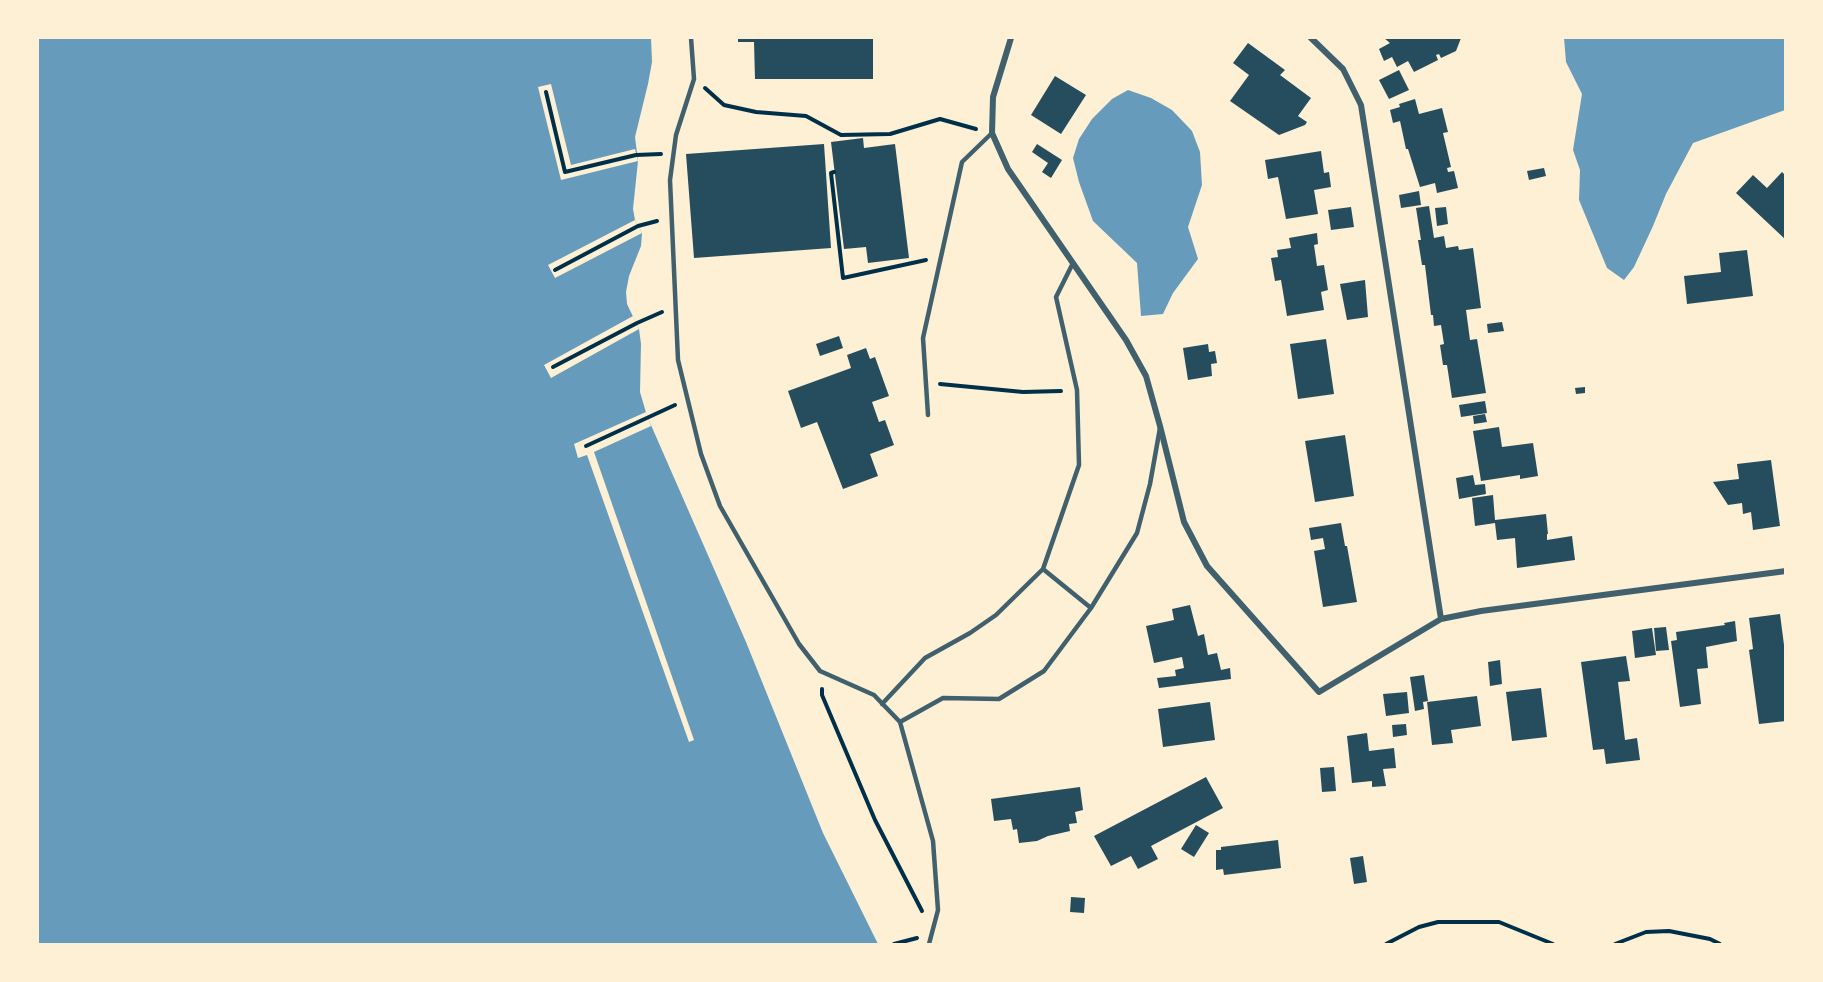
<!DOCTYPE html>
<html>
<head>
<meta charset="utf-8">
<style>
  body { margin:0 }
  #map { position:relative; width:1823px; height:982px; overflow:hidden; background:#fdf0d5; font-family:"Archivo Narrow",sans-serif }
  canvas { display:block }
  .frame { position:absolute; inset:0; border:39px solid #fdf0d5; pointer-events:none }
</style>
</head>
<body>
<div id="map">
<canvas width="1823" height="982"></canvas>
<div class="frame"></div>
</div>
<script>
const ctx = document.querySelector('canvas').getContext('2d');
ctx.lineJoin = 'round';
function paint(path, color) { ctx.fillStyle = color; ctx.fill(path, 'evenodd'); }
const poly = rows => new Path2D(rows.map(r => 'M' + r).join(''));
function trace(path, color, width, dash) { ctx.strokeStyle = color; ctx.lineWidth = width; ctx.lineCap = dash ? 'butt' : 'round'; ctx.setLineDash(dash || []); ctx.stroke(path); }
paint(poly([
  [38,38,651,38,652,62,648,84,635,137,638,161,633,209,635,220,642,233,641,246,629,276,626,292,627,304,639,329,641,344,640,392,647,416,746,642,823,833,878,944,38,944],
  [1564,38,1785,38,1785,110,1693,143,1666,194,1653,226,1634,267,1624,280,1607,268,1579,200,1580,170,1573,150,1582,94,1566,62],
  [1128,90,1151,98,1172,110,1192,131,1200,152,1202,185,1188,227,1198,259,1173,293,1163,314,1141,316,1137,263,1093,221,1079,182,1073,158,1079,139,1092,119,1112,99]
]), '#669bbc');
paint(poly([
  [551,84,571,165,635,149,638,161,561,180,538,87],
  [635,220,642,233,555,278,548,265],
  [633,316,639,329,551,378,544,365],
  [646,412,651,426,594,452,694,740,689,742,587,455,578,458,574,444]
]), '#fdf0d5');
paint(poly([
  [738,38,873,38,873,79,755,79,754,42,738,42],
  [1384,38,1461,38,1456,51,1441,58,1439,54,1436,55,1438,60,1414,72,1408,61,1397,67,1392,57,1384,61,1379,49,1390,43],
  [1248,43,1285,70,1280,75,1311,98,1298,116,1307,122,1305,125,1279,135,1230,101,1249,75,1233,63],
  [1399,70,1409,90,1389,99,1379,80],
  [1055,76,1086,95,1061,134,1031,115],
  [1415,99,1419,114,1442,108,1448,132,1443,133,1451,167,1447,168,1448,172,1454,171,1458,188,1437,193,1435,183,1420,187,1408,149,1406,149,1400,121,1393,123,1390,110,1400,107,1399,104],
  [863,138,864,148,895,144,909,258,868,263,866,247,844,249,831,142],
  [824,144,831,248,694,258,686,154],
  [1037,144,1062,160,1051,178,1042,172,1048,163,1032,152],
  [1321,151,1324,173,1329,172,1331,187,1314,190,1318,214,1286,219,1278,177,1268,179,1265,160],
  [1544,168,1546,176,1529,180,1527,171],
  [1782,172,1786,176,1786,240,1736,193,1753,175,1767,188],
  [1419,191,1421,205,1401,208,1399,195],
  [1429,206,1434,238,1444,236,1446,248,1458,246,1459,250,1473,248,1481,308,1466,310,1470,340,1477,339,1486,393,1452,398,1447,365,1443,365,1440,345,1444,344,1441,325,1434,326,1433,315,1431,315,1425,265,1422,265,1418,240,1421,240,1416,208],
  [1351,207,1354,227,1331,230,1328,210],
  [1446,207,1448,224,1437,226,1435,208],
  [1317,233,1318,244,1314,245,1317,266,1324,265,1328,290,1321,292,1324,310,1287,316,1281,280,1275,281,1271,258,1278,257,1277,250,1291,248,1289,238],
  [1747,250,1753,296,1687,304,1684,276,1721,272,1719,253],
  [1365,280,1368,317,1347,320,1340,284],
  [1502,322,1504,331,1488,333,1487,324],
  [839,336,843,348,820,356,816,344],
  [1326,339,1334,394,1298,399,1290,344],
  [1208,344,1209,352,1215,351,1217,363,1211,364,1212,376,1188,380,1183,348],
  [866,348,870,359,875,357,889,396,872,402,879,422,885,420,894,445,870,454,878,476,843,489,817,422,801,428,788,391,851,368,847,355],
  [1585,387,1585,393,1576,394,1575,388],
  [1485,401,1487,413,1461,417,1459,405],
  [1485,414,1487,422,1474,424,1473,416],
  [1499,427,1502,447,1533,443,1538,476,1520,479,1520,475,1481,481,1473,431],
  [1345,435,1354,496,1315,502,1305,441],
  [1771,460,1780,526,1753,530,1751,512,1743,514,1742,503,1728,505,1713,482,1739,479,1737,464],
  [1473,475,1475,485,1485,484,1486,494,1459,499,1456,478],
  [1493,495,1495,520,1546,514,1548,534,1547,534,1547,540,1572,536,1575,560,1517,568,1515,538,1497,540,1495,523,1475,526,1472,498],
  [1341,523,1345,546,1347,546,1357,602,1323,607,1314,551,1325,549,1323,538,1311,540,1309,528],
  [1190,605,1198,636,1204,634,1208,655,1217,653,1221,670,1230,668,1231,679,1159,688,1157,678,1176,676,1175,670,1184,668,1182,657,1154,663,1146,626,1174,620,1172,609],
  [1780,614,1784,645,1786,645,1786,721,1759,724,1749,650,1753,649,1749,618],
  [1735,621,1737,641,1706,647,1708,668,1697,669,1701,704,1680,707,1671,641,1677,640,1676,632,1725,625,1724,623],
  [1666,627,1669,650,1656,651,1654,628],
  [1652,628,1656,655,1635,658,1632,631],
  [1626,656,1630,681,1618,682,1625,740,1637,738,1640,760,1606,764,1604,749,1593,750,1581,662],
  [1500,660,1502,684,1490,686,1488,662],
  [1424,675,1428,701,1423,702,1424,709,1415,711,1410,677],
  [1541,688,1547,737,1512,741,1506,692],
  [1407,692,1409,713,1386,716,1383,694],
  [1477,696,1481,726,1451,730,1453,743,1432,745,1427,702],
  [1210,702,1215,740,1163,747,1158,709],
  [1406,724,1407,735,1393,737,1392,725],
  [1367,733,1369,751,1394,748,1396,768,1383,769,1386,786,1372,787,1372,781,1352,783,1347,736],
  [1334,767,1336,791,1322,792,1320,768],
  [1206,777,1223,808,1151,846,1158,859,1138,869,1131,856,1111,866,1094,836],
  [1080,787,1083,810,1075,812,1077,823,1069,824,1070,831,1048,836,1037,841,1019,843,1017,829,1013,830,1011,819,994,821,991,799],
  [1196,825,1209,833,1194,857,1181,849],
  [1278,840,1281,868,1224,875,1223,869,1216,870,1216,850,1221,850,1221,847],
  [1363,856,1367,882,1354,884,1350,858],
  [1071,897,1085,898,1084,913,1070,912]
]), '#264d5e');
trace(poly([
  [705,88,724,105,756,112,806,116,841,135,890,134,940,119,976,129],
  [546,92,565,172,636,155,661,154],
  [834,172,831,173,843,278,926,260],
  [555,270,638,226,657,221],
  [553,367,637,323,662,312],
  [940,384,1023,392,1061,391],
  [586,446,675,405],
  [822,689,822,695,875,820,922,911],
  [894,944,917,938],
  [1386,944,1419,927,1438,922,1499,922,1553,944],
  [1615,944,1646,932,1669,931,1710,939,1720,944]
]), '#003049', 4);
trace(poly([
  [691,38,694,79,676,135,670,180,678,360,701,454,720,506,799,644,820,671,874,695,900,722,933,841,938,910,929,944],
  [928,415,923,338,962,162,992,133],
  [1043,569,1091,608],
  [882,704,925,658,970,633,996,615,1043,569,1079,465,1077,390,1056,297,1073,263],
  [900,722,943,698,999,699,1044,671,1091,608,1137,533,1150,484,1160,428]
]), '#3f606c', 4.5);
trace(poly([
  [1011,38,993,97,992,133,1008,169,1126,340,1146,376,1160,426,1184,522,1207,566,1319,692,1441,619,1481,611,1786,571],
  [1311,38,1343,69,1361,105,1441,619]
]), '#3f606c', 6);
</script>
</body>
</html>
